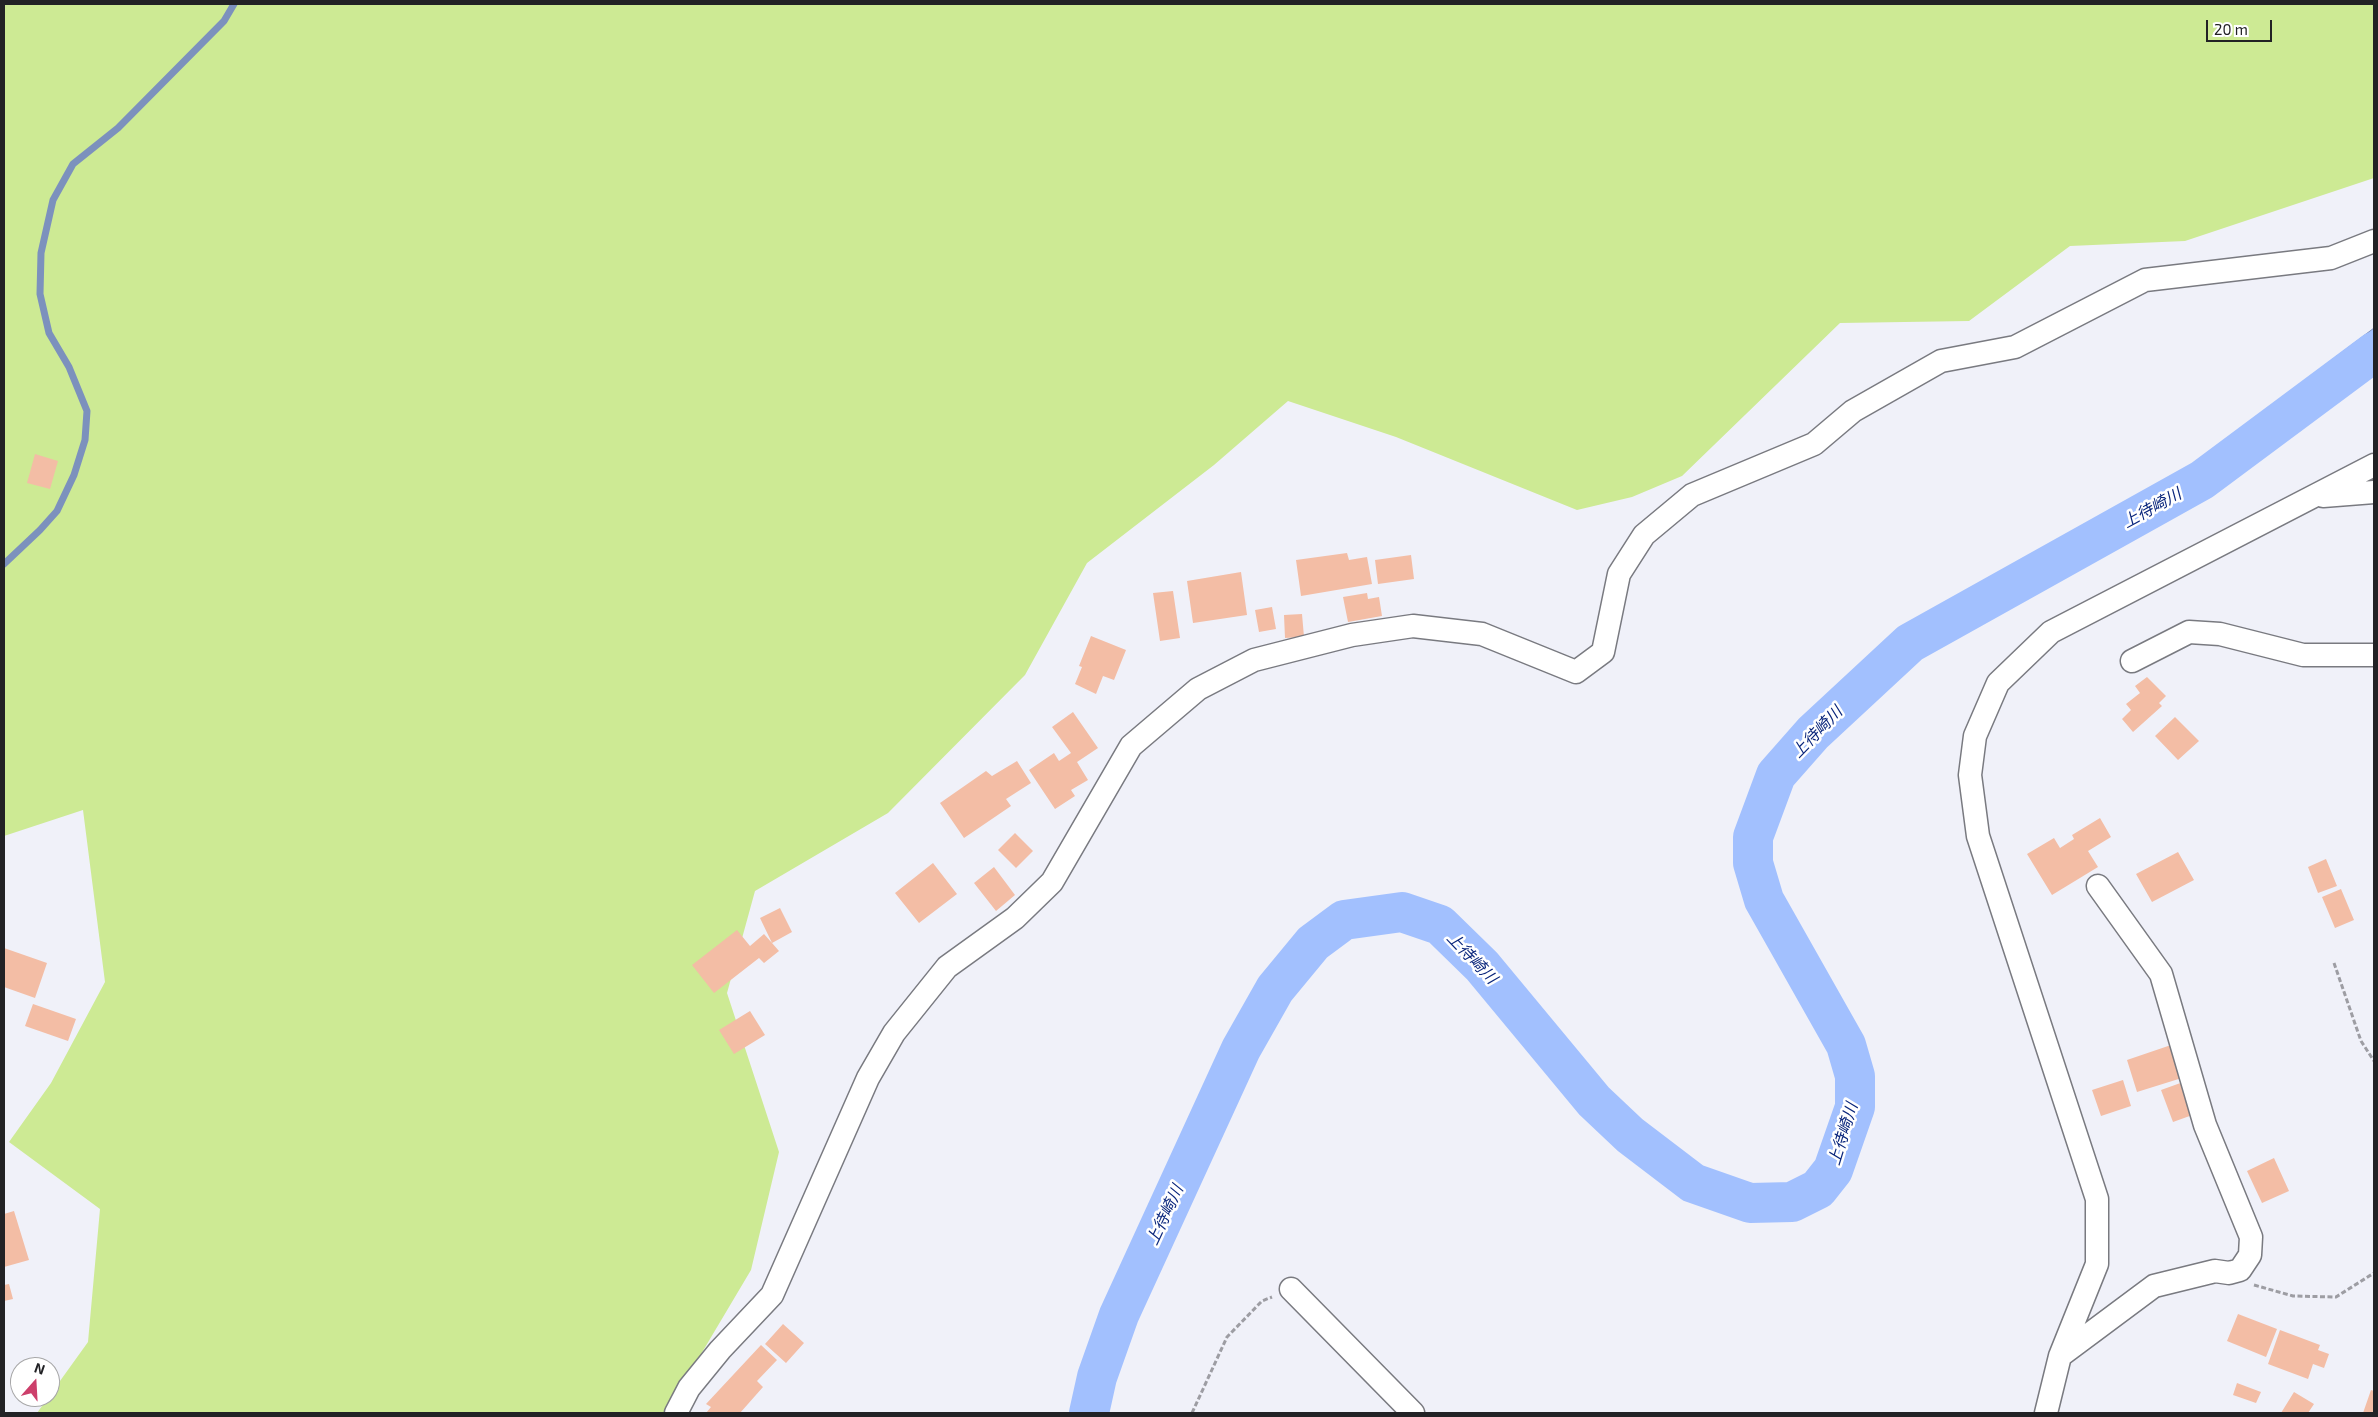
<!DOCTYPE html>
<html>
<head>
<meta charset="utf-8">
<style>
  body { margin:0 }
  #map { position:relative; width:2378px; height:1417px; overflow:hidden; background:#f0f1f9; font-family:"Exo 2",sans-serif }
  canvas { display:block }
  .frame { position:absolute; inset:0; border:5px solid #222225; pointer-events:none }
  .north { position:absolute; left:10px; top:1357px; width:50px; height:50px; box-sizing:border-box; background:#fff; border:1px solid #a7a7a8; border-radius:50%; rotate:19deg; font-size:14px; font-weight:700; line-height:20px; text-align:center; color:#222225 }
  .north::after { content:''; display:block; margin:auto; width:18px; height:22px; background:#cd3f6b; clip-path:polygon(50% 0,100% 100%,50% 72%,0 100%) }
  .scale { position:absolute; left:2206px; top:20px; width:66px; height:22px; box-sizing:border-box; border:2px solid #222225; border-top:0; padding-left:6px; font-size:15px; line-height:18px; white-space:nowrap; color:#222225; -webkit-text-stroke:4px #fff; paint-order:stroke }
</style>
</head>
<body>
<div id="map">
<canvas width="2378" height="1417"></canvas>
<div class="frame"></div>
<div class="north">N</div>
<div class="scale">20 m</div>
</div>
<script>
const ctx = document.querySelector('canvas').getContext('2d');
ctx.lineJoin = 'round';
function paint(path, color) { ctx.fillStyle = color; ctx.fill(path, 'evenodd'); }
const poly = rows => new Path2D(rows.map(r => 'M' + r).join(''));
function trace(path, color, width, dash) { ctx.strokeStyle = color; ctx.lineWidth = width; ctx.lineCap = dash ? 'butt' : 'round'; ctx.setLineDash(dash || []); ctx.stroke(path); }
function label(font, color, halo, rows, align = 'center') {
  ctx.font = font + ' "Exo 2","Noto Sans JP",sans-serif'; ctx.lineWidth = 5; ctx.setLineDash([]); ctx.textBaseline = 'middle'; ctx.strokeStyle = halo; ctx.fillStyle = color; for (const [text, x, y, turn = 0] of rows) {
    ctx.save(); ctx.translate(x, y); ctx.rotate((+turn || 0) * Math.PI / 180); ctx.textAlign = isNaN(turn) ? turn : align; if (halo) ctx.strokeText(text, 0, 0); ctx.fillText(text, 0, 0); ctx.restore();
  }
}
paint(poly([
  [4,4,2374,4,2374,178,2185,241,2070,246,1969,321,1840,323,1682,476,1632,497,1577,510,1396,437,1288,401,1214,465,1087,563,1025,675,888,813,755,891,727,993,779,1152,751,1270,666,1413,37,1413,88,1342,100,1209,9,1142,51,1083,105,982,83,810,4,836]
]), '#cdea94');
const water = poly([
  [2374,328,2374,368,2314,412,2317,371,2374,328]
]);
paint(water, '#a2c0fe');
trace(water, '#7c91bd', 1);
trace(poly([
  [4,564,40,530,57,511,74,475,85,440,87,411,69,367,49,333,40,294,41,253,53,200,73,164,118,128,224,21,234,4]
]), '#7c91bd', 7);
trace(poly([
  [1089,1413,1097,1377,1119,1315,1241,1049,1275,989,1313,943,1344,920,1402,912,1440,925,1482,966,1594,1101,1630,1135,1693,1183,1750,1203,1792,1202,1818,1189,1833,1170,1855,1107,1855,1076,1846,1045,1764,900,1753,863,1753,837,1776,775,1813,733,1910,643,2202,480,2374,352]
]), '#a2c0fe', 40);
paint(poly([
  [35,454,58,461,50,489,27,483],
  [1347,553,1349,560,1367,557,1372,584,1301,596,1296,560],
  [1411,555,1414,579,1378,584,1375,560],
  [1241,572,1247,615,1193,623,1187,581],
  [1173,591,1180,638,1160,641,1153,593],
  [1367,593,1368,599,1379,597,1382,616,1348,622,1343,597],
  [1272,607,1276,629,1259,632,1255,610],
  [1302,614,1304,637,1285,638,1284,615],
  [1091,636,1126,650,1114,680,1103,676,1096,694,1075,684,1082,667,1079,666],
  [2147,677,2166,696,2159,703,2162,706,2133,732,2122,719,2131,710,2126,704,2140,693,2135,686],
  [1073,712,1098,748,1077,762,1088,780,1071,790,1075,796,1055,809,1029,770,1054,753,1059,761,1071,753,1052,727],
  [2175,717,2199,741,2178,760,2155,736],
  [1017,761,1031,783,1006,799,1011,806,964,838,940,803,986,771,992,776],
  [2100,818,2111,837,2088,851,2098,867,2052,895,2027,854,2054,838,2060,848,2074,839,2072,835],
  [1015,833,1033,851,1016,868,998,850],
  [2178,852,2194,880,2152,902,2136,874],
  [2326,859,2337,886,2318,893,2308,867],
  [933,863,957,894,919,923,895,893],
  [994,867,1015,895,996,911,974,883],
  [2341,889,2354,920,2335,928,2322,897],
  [780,908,792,932,772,943,779,951,764,963,759,958,714,993,692,965,737,930,750,946,764,934,772,943,760,918],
  [4,948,47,963,35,998,4,987],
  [33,1004,76,1019,68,1041,25,1026],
  [750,1011,765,1035,734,1054,719,1030],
  [2174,1044,2185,1077,2137,1092,2127,1060],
  [2123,1080,2131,1106,2101,1116,2092,1090],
  [2186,1081,2198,1113,2173,1122,2161,1090],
  [2274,1158,2289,1191,2262,1203,2247,1171],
  [14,1211,29,1260,4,1267,4,1214],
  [9,1284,13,1299,4,1301,4,1285],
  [2238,1314,2277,1329,2266,1357,2227,1341],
  [783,1324,804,1343,786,1363,765,1344],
  [2280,1330,2320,1345,2318,1350,2329,1354,2324,1368,2313,1364,2308,1379,2268,1364],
  [761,1345,777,1360,757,1381,763,1387,740,1413,706,1413,711,1407,706,1404],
  [2237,1383,2261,1392,2256,1403,2233,1395],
  [2371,1390,2374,1391,2374,1413,2363,1413],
  [2294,1392,2314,1404,2308,1413,2281,1413]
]), '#f3bda5');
const street = poly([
  [2323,496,2374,492],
  [2132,661,2189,632,2220,634,2303,655,2374,655],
  [1291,1289,1413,1413],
  [2060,1356,2154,1286,2215,1271,2229,1273,2240,1270,2250,1255,2251,1237,2205,1125,2161,974,2098,886],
  [676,1413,689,1388,720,1350,772,1295,868,1078,894,1033,947,967,1015,918,1052,882,1131,746,1198,689,1254,660,1352,635,1413,626,1482,634,1576,672,1603,652,1619,574,1644,535,1692,495,1814,444,1853,411,1941,361,2015,347,2145,280,2331,258,2374,241],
  [2046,1413,2060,1356,2097,1264,2097,1199,1978,836,1970,775,1975,736,1998,683,2051,632,2374,465]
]);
trace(street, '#797a80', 25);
trace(poly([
  [2334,963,2361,1041,2374,1061],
  [2254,1285,2293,1296,2336,1297,2374,1273],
  [1192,1413,1227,1337,1262,1301,1272,1297]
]), '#9d9da3', 3, [5, 2.5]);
trace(street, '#fff', 22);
label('italic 16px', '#0a267c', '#fff', [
  ["上待崎川",2152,508,-29],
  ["上待崎川",1817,732,-46],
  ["上待崎川",1472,958,46],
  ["上待崎川",1843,1134,-73],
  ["上待崎川",1165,1215,-65]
]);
</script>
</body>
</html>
